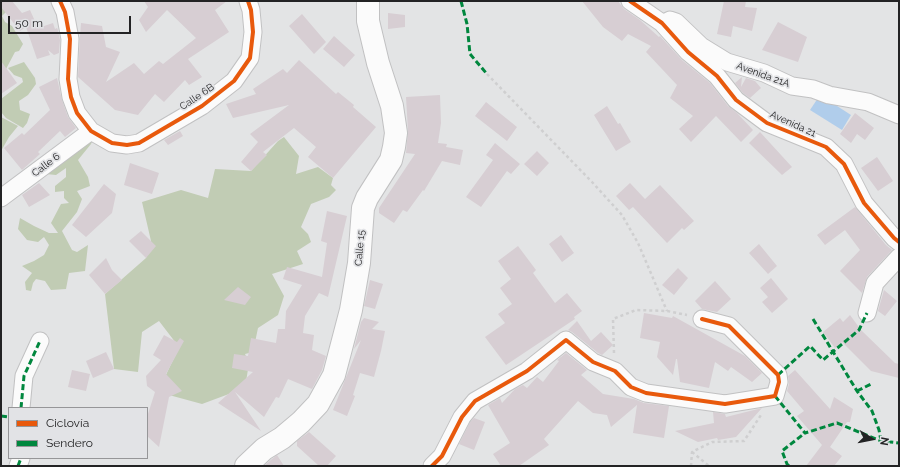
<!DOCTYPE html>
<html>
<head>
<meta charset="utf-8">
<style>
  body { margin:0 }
  #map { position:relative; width:900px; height:467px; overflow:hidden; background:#e3e4e5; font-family:Raleway,sans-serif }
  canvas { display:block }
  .frame { position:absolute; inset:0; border:2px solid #232324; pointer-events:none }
  .legend { position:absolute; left:8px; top:407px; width:140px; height:52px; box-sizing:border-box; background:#e2e3e6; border:1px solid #969698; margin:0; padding:5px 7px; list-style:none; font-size:12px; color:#232324 }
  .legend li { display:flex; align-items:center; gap:8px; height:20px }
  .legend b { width:20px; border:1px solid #969698 }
  .north { position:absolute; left:852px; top:419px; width:40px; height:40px; -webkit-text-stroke:3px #e2e3e6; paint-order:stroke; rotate:100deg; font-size:11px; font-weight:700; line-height:16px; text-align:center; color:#232324 }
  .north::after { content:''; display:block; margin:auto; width:14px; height:18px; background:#232324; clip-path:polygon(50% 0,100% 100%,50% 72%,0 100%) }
  .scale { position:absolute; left:8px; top:16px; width:123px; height:18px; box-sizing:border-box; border:2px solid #232324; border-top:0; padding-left:5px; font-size:12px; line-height:14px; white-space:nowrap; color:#232324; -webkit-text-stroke:3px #e2e3e6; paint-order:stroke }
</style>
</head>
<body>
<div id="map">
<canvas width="900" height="467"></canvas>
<div class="frame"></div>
<ul class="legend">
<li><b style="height:5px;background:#e8590c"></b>Ciclovía</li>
<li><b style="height:5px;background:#00873e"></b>Sendero</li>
</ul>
<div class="north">N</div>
<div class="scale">50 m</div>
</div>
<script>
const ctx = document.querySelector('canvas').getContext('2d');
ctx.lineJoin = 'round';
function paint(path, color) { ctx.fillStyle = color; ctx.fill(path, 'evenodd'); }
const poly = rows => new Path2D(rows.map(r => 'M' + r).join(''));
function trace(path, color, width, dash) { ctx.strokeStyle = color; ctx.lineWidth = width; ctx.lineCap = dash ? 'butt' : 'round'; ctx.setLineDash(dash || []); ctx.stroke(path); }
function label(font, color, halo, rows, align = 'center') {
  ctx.font = font + ' Raleway,sans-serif'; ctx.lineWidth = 3.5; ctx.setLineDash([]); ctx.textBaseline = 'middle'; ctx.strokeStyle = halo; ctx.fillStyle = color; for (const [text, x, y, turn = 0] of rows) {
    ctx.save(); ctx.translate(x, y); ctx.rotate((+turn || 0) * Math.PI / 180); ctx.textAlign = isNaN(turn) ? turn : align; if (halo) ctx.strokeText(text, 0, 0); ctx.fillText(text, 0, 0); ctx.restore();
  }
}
paint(poly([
  [1,6,10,8,2,16,5,22,12,26,23,44,19,51,15,52,6,69,1,71],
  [24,62,35,78,36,84,28,95,19,101,20,110,30,114,27,123,23,128,6,118,1,112,1,99,23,82,22,78,14,75,8,68],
  [1,117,18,126,9,137,1,151],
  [95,134,91,144,78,160,88,177,90,186,77,191,82,199,77,212,62,231,72,250,77,252,88,245,85,271,69,273,66,289,51,290,45,281,36,279,33,283,31,291,26,290,25,282,32,273,22,266,34,261,44,255,49,245,44,237,38,242,27,240,18,229,20,218,34,226,49,233,58,233,51,223,61,204,69,203,64,198,64,191,55,192,55,186,66,177,66,168,56,175,46,174],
  [284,137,299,156,296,174,318,167,333,178,331,185,336,190,329,197,311,204,301,227,308,234,311,242,297,251,303,264,272,274,284,296,278,315,258,328,253,352,245,354,249,363,245,388,202,404,158,392,179,347,159,321,142,332,138,372,114,369,105,294,146,258,151,241,142,202,181,190,208,198,215,169,251,171,278,141]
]), '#c1ccb4');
paint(poly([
  [820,95,851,115,842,130,810,110]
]), '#b0cdeb');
paint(poly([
  [1,1,12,1,22,13,30,10,38,28,53,23,55,29,57,28,58,30,60,40,59,53,54,55,48,50,50,55,37,59,26,27,20,31,1,7],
  [144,1,227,1,215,10,229,32,188,59,202,77,189,85,185,80,164,102,155,94,138,115,115,110,78,77,80,36,81,23,102,26,106,47,120,52,106,82,134,63,144,74,159,61,163,64,196,38,167,10,146,32,139,20,148,7],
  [582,1,618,1,624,9,640,20,659,37,660,36,682,60,710,83,728,106,737,113,753,130,741,142,716,116,691,142,679,129,693,116,670,98,677,85,646,52,651,46,628,34,622,41,603,27],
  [724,1,746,1,745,7,757,8,752,31,733,26,731,37,717,34],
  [388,13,405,15,405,27,388,29],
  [302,14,326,42,314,54,289,26],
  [778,22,807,37,798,62,762,50],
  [334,36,355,55,344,67,323,49],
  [299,60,336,94,338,92,354,105,353,107,376,127,333,178,308,157,316,147,294,128,263,152,267,155,251,171,241,162,258,142,250,134,289,105,233,118,226,104,256,94,253,89,283,69,287,73],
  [1,61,17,83,1,94],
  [742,77,741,87,746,78,755,81,761,88,750,98,743,93,735,83],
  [57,78,62,100,68,117,76,128,65,137,60,131,38,152,40,154,22,170,4,148,22,133,24,135,50,110,39,87],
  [440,95,441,123,438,143,447,144,446,147,463,150,460,165,442,161,424,191,423,190,407,212,403,210,394,223,379,213,379,208,415,154,406,153,408,131,406,97],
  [486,102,517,127,507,141,475,116],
  [607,106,618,124,620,123,631,142,616,151,594,115],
  [855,113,874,128,865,140,857,134,851,143,840,134],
  [180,131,183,136,168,145,164,140],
  [760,132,792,167,782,175,749,143],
  [495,143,520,164,511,174,507,171,481,207,466,197,493,160,486,155],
  [537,151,549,163,537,176,524,164],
  [877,157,893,181,878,191,861,168],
  [130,163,159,173,152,194,124,185],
  [39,183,50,195,29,207,22,195],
  [630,183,645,199,660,185,694,221,684,230,682,228,667,243,633,207,629,210,616,196],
  [104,184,116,194,112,213,86,237,72,225],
  [855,207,886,245,892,250,867,277,862,293,840,271,860,250,845,230,825,245,817,235],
  [327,211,347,216,328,297,319,293,305,316,303,333,314,335,312,350,326,356,322,370,312,389,288,379,279,398,276,397,264,417,235,392,261,431,218,403,253,372,232,368,234,354,248,356,251,338,276,343,278,329,285,329,286,311,302,285,283,279,287,267,322,277,327,243,321,241],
  [141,231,156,246,146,258,129,241],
  [561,235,574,253,562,262,549,244],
  [759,244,777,266,768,274,749,253],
  [518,246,536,270,533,273,555,303,567,293,582,311,574,317,575,319,506,365,485,337,505,323,498,314,512,304,500,288,511,279,498,261],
  [106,258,112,270,122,280,105,294,89,275],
  [678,268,688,278,674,295,662,285],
  [771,278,788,299,772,313,762,302,768,297,760,288],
  [370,280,383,284,375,309,364,306],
  [715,281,731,299,717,312,702,309,695,301],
  [238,287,251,297,245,305,224,300],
  [884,290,897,301,885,316,878,311],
  [644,313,672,318,673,316,745,356,762,373,752,382,731,367,728,371,715,362,709,388,680,382,677,359,676,359,673,375,657,357,660,342,640,338],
  [850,315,861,330,895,363,899,364,899,378,871,371,842,342,835,348,823,332,840,318,843,322],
  [364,318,379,322,372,329,385,331,381,351,374,377,360,373,353,395,355,396,347,416,333,410,361,340,354,349,361,322],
  [577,321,591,341,601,332,613,345,602,355,598,353,572,332,568,330],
  [164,335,177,342,180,338,184,341,166,374,182,391,169,397,159,447,147,436,147,417,155,392,147,386,146,376,161,360,153,355],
  [106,352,114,369,93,378,86,361],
  [566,353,587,370,581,375,603,394,634,399,644,403,669,406,664,438,633,433,637,405,611,427,607,415,593,413,578,401,544,439,549,445,519,466,501,466,493,454,510,443,488,405,500,398,502,403,515,389,523,385,527,388,537,377,543,382,559,361,557,360],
  [72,370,90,374,86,391,68,387],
  [795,370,830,409,834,397,853,409,850,422,847,422,830,447,842,456,834,466,806,466,822,445,797,416,804,411,787,391,789,384,788,376],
  [762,408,736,437,718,440,717,438,698,442,675,431,714,423,713,412,725,414,726,417],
  [474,418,485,422,474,450,459,444,470,422],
  [309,432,336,456,327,466,319,466,297,446,297,441],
  [277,455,284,466,264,466,272,459]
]), '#d7ced3');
const street = poly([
  [60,1,65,12,70,39,68,79,71,97,77,113,91,131,112,143,127,145,139,143,202,106,234,81,250,58,253,32,251,10,248,1],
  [630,1,662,23,688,52,717,76,736,100,767,123,826,147,844,164,864,203,894,238,899,242],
  [666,22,670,20,676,22,701,46,727,62,764,73,792,86,813,89,829,95,868,102,899,115],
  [1,198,91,131],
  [867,313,875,283,899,257],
  [21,408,24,376,40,341],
  [18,466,21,458],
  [432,466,442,456,462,417,475,401,527,371,566,340,593,362,615,371,631,387,646,393,725,404,775,396,779,382,778,375,729,326,702,319]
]);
const secondary = poly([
  [246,466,264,449,282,438,301,422,318,404,334,375,351,310,359,263,363,208,367,198,391,160,394,147,396,133,392,106,378,63,368,21,368,1]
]);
trace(street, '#c1c1c2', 19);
trace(secondary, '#c1c1c2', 24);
trace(poly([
  [487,74,592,182,622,215,638,243,667,311],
  [614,353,613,319,636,310,667,311,687,315],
  [692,452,709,466],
  [691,466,692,452,712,442,744,441,761,415]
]), '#cfcfd0', 2.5, [3, 3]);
trace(street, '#fbfbfb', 17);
trace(secondary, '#fbfbfb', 22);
trace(poly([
  [461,1,467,24,470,54,487,74],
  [813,319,857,391,872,411,879,430,881,441],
  [778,375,810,346,823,360,859,330,867,313],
  [857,391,873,383],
  [775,396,805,433,837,423,881,441,899,443],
  [21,408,24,376,40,341],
  [1,416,9,417],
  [18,466,21,458],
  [789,466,787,464,782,451,805,433]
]), '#00873e', 3, [6, 3]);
trace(poly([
  [60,1,65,12,70,39,68,79,71,97,77,113,91,131,112,143,127,145,139,143,202,106,234,81,250,58,253,32,251,10,248,1],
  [630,1,662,23,688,52,717,76,736,100,767,123,826,147,844,164,864,203,894,238,899,242],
  [432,466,442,456,462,417,475,401,527,371,566,340,593,362,615,371,631,387,646,393,725,404,775,396,779,382,778,375,729,326,702,319]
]), '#e8590c', 4);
label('10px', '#232324', '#e2e3e6', [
  ["Avenida 21A",763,75,20],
  ["Calle 6B",197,97,-34],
  ["Avenida 21",793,124,24],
  ["Calle 6",46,165,-37],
  ["Calle 15",360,248,-85]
]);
</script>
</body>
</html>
